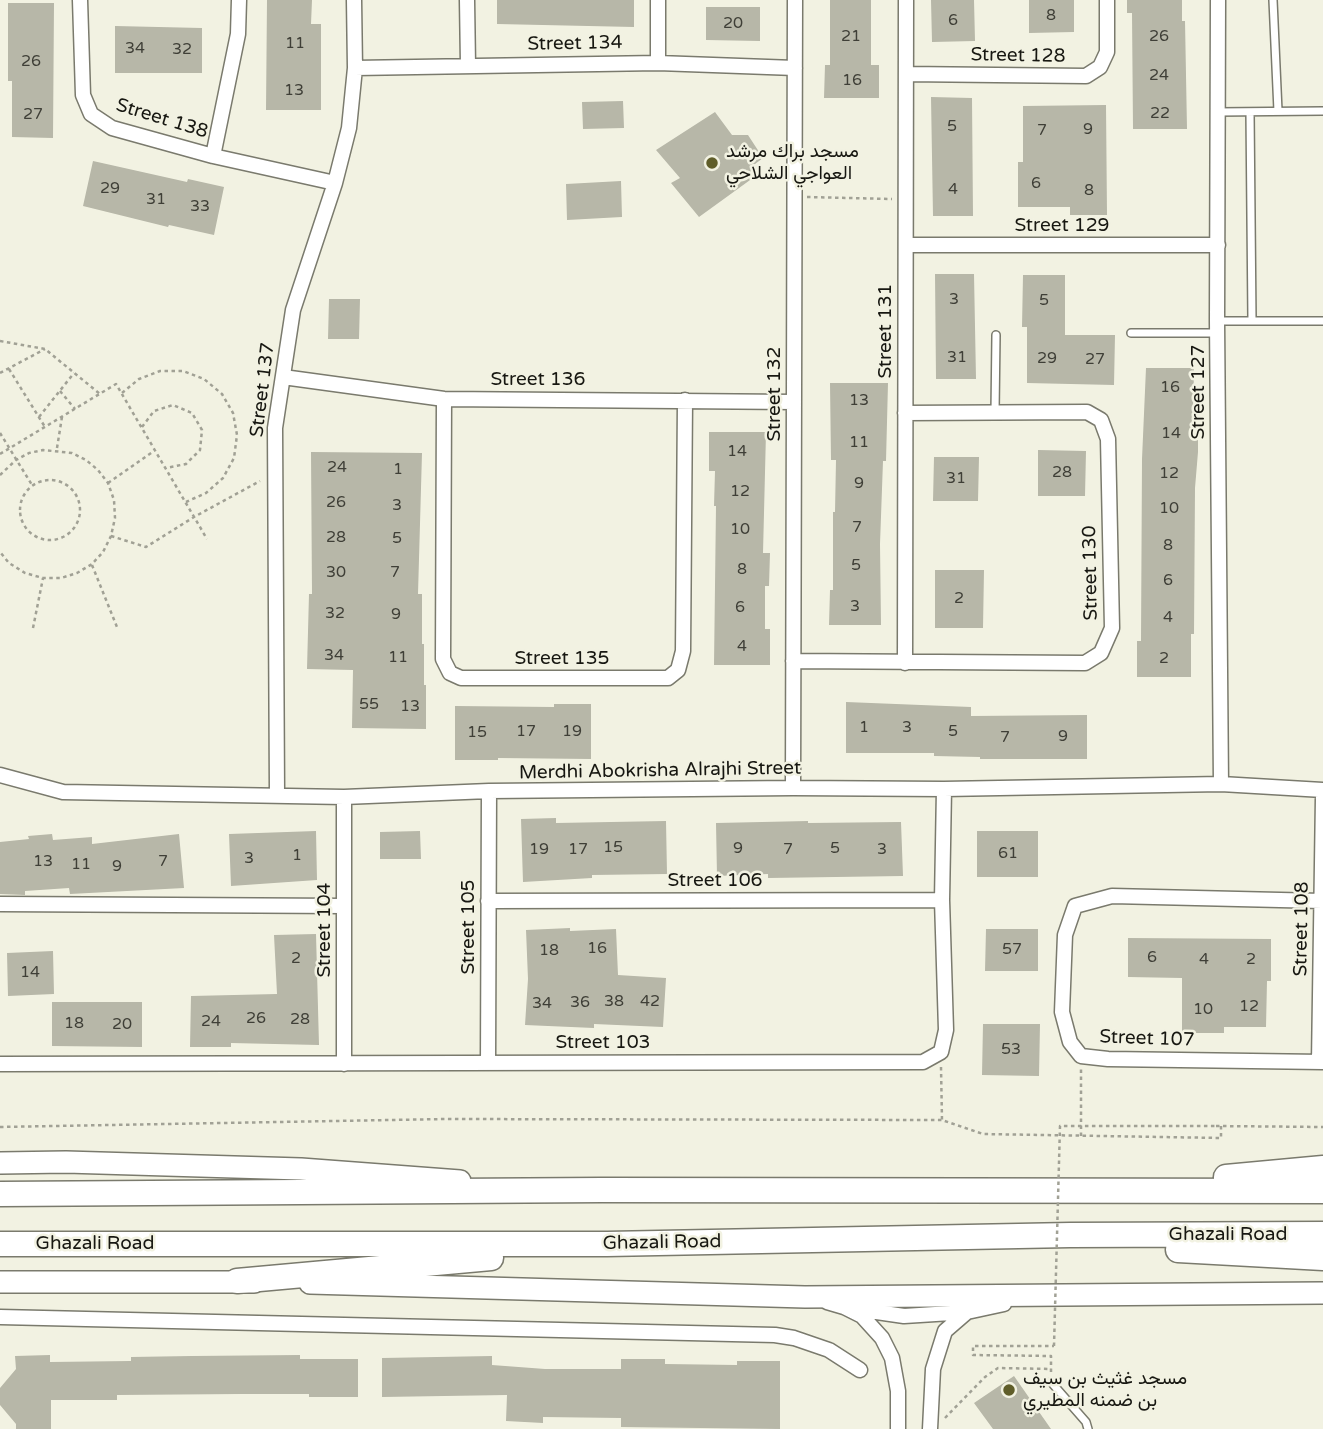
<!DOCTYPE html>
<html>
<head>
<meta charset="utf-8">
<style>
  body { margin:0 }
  canvas { display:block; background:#f2f2e2 }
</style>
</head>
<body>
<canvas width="1323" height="1429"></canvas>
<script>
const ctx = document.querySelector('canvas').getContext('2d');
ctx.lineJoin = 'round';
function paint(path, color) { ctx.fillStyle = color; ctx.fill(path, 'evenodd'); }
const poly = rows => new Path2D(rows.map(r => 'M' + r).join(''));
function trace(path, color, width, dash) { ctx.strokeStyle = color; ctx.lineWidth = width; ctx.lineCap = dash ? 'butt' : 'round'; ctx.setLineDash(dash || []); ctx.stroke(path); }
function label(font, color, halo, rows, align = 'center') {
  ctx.font = font + ' "Varela Round",Vazirmatn,sans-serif'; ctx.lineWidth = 5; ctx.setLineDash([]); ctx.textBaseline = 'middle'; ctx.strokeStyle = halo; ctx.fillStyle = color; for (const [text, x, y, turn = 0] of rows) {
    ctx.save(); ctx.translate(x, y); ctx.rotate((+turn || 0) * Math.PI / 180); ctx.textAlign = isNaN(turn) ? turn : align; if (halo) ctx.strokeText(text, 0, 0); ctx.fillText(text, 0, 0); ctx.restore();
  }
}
paint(poly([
  [267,0,312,0,311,24,321,24,321,110,266,110],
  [497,0,634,0,634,27,497,24],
  [830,0,871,0,871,65,879,65,879,98,824,98,825,65,830,65],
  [931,0,974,0,975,41,932,42],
  [1029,0,1074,0,1074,32,1029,33],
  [1127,0,1182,0,1182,21,1185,21,1187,129,1133,129,1132,13,1127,13],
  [8,3,54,3,53,138,12,137,12,81,8,81],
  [706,7,760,7,760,41,706,40],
  [115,26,202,28,202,73,115,73],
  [931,97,972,98,973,216,933,216],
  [623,101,624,128,583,129,582,102],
  [1106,105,1107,215,1070,215,1070,207,1018,207,1018,162,1023,162,1023,106],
  [715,112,732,135,748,135,763,158,751,167,757,175,699,217,671,183,680,178,656,150],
  [93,161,187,182,188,179,224,187,214,235,169,225,168,227,83,206],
  [621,181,622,217,567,220,566,184],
  [935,274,974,274,976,379,936,379],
  [1023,275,1065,275,1065,335,1115,335,1114,385,1027,383,1027,327,1022,327],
  [329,299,360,299,359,339,328,339],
  [1146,368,1194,368,1193,416,1198,416,1198,452,1195,488,1194,634,1191,634,1191,677,1137,677,1137,641,1141,641,1142,459],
  [830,383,888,383,886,461,883,461,880,544,881,625,829,625,830,590,833,590,833,512,835,512,836,460,831,460],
  [709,432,766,432,763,553,770,553,769,586,765,586,765,629,770,629,770,665,714,665,716,506,714,506,715,471,709,471],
  [1038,450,1086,451,1085,496,1038,496],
  [311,452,422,453,418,594,422,594,422,644,424,644,424,685,426,685,426,729,352,728,353,670,307,669,309,594,312,594],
  [934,457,979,457,978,501,933,501],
  [935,570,984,570,983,628,935,628],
  [846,702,971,707,971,716,1087,715,1087,759,980,759,980,757,934,756,934,753,846,753],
  [554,704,591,704,591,759,498,758,498,760,455,760,455,706,554,707],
  [556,818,556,823,666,821,667,874,592,875,592,878,523,882,521,819],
  [808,821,808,823,901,822,903,876,768,878,768,874,717,876,716,823],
  [316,831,317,880,231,886,229,834],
  [420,831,421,859,380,859,380,832],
  [977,831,1038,831,1038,877,977,877],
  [52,834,53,840,92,837,92,844,179,834,184,888,70,894,69,888,25,891,25,895,0,894,0,842,29,839,28,836],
  [570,928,570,931,616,929,618,975,666,978,663,1027,594,1024,594,1028,525,1025,528,979,526,930],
  [986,929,1038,929,1038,971,985,971],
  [316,934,319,1045,231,1043,231,1047,190,1047,191,996,277,994,274,935],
  [1128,938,1271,939,1271,981,1267,981,1266,1027,1224,1027,1224,1033,1182,1033,1182,978,1128,977],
  [53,951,54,994,8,996,7,953],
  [52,1002,142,1002,142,1047,52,1046],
  [983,1024,1040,1024,1039,1076,982,1075],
  [50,1355,50,1362,131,1361,131,1357,192,1356,300,1355,300,1359,358,1359,358,1397,309,1397,309,1394,241,1394,117,1395,117,1400,51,1400,51,1429,16,1429,16,1424,0,1405,0,1388,16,1369,15,1356],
  [492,1356,492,1365,545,1369,621,1369,621,1359,665,1359,665,1364,737,1365,737,1361,780,1361,780,1429,621,1427,621,1418,543,1417,543,1423,506,1421,507,1395,382,1397,382,1358],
  [1014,1376,1051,1429,993,1429,974,1403]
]), '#b7b7a8');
const lane = poly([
  [1273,0,1278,111],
  [1218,112,1323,111],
  [1250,112,1252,321],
  [1217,321,1323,321],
  [1131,333,1217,333],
  [995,412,996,335],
  [1051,1382,1086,1422,1088,1429]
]);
const street = poly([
  [80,0,83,95,91,114,112,128,213,156,335,183],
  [467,0,468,65],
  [658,0,658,63],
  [1218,0,1217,321,1221,784],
  [355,68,658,63,795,68],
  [906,74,1086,76,1100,67,1107,52,1107,0],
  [213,156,238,34,239,0],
  [906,245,1218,245],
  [283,377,444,399,794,402],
  [444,399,443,659,450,673,461,678,668,678,678,670,683,651,685,400],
  [793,661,1085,663,1101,653,1112,628,1108,439,1101,420,1087,412,905,413],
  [905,663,906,0],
  [0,775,63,792,344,797,489,791,793,788,944,789,1221,784,1323,790],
  [793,788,795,0],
  [277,794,275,428,293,310,335,183,349,128,355,68,354,0],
  [488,901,942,900],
  [1322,901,1112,896,1075,906,1065,935,1062,1012,1070,1042,1081,1056,1108,1059,1323,1062],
  [0,904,344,906],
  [1319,1062,1323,797],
  [488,1063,489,791],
  [0,1064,923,1062,941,1052,946,1030,942,900,944,789],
  [344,1064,344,797],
  [827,1302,844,1307,862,1316,882,1338,892,1358,898,1391,898,1429],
  [856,1309,904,1316,967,1312],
  [0,1317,775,1335,794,1338,829,1350,860,1370],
  [930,1429,933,1369,945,1331,967,1312,1004,1304]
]);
const primary = poly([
  [0,1163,66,1162,301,1169,460,1181],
  [0,1282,254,1282],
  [310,1283,805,1297,1323,1293]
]);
const highway = poly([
  [1226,1177,1323,1168],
  [0,1194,602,1190,1323,1191],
  [0,1244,607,1244,1070,1235,1323,1234],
  [1178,1250,1323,1258],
  [237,1281,491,1258]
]);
trace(lane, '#7a7a6d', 10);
trace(street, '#7a7a6d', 17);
trace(primary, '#7a7a6d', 24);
trace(highway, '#7a7a6d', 27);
trace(poly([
  [807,197,892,199],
  [0,341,45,349,100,394],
  [9,369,45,427],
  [0,373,45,349],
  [60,391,75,409],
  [122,393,139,379,160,371,183,371,204,379,222,394,233,413,237,435,234,458,223,478,206,493,186,502],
  [39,417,74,373],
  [142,427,154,411,173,405,192,413,202,430,200,450,186,464,166,468],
  [0,433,32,485],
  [57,448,62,417],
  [0,454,116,384,207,539],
  [0,475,16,460,29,453,43,450,72,453,86,460,98,470,108,483,114,500,115,518,111,536,103,552,92,564,77,573,61,578,43,578,25,573,9,563,0,552],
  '20 510a30 30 0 1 1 60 0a30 30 0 1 1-60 0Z',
  [108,483,154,451],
  [111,536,146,547,194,517,260,481],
  [92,565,117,627],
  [33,628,43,578],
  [941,1067,942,1120],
  [1216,1126,1323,1127],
  [0,1127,445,1119,942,1120,983,1134,1221,1138,1221,1126],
  [1081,1136,1081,1069],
  [1051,1372,1051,1356,973,1355,973,1346,1054,1346],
  [945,1418,985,1377,998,1368,1051,1369]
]), '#a1a195', 2.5, [3.5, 3.5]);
trace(lane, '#fff', 7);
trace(street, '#fff', 14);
trace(primary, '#fff', 21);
trace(highway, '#fff', 24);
trace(poly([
  [1054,1346,1060,1126,1216,1126]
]), '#a1a195', 2.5, [3.5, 3.5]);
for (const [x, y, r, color] of [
  [712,163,7,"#5f5d29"],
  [1009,1390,7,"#5f5d29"]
]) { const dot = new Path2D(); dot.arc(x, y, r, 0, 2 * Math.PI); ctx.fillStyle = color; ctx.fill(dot); trace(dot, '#f2f2e2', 2.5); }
label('16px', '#3f3f37', null, [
  ["8",1051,16],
  ["6",953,21],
  ["20",733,24],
  ["21",851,37],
  ["26",1159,37],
  ["11",295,44],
  ["34",135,49],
  ["32",182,50],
  ["26",31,62],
  ["24",1159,76],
  ["16",852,81],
  ["13",294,91],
  ["22",1160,114],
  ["27",33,115],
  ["5",952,127],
  ["9",1088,130],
  ["7",1042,131],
  ["6",1036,184],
  ["29",110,189],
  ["4",953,190],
  ["8",1089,191],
  ["31",156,200],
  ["33",200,207],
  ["3",954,300],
  ["5",1044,301],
  ["31",957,358],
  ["29",1047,359],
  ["27",1095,360],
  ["16",1170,388],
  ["13",859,401],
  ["14",1171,434],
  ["11",859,443],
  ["14",737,452],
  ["24",337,468],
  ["1",398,470],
  ["28",1062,473],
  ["12",1169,474],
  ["31",956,479],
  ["9",859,484],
  ["12",740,492],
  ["26",336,503],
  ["3",397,506],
  ["10",1169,509],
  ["7",857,528],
  ["10",740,530],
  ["28",336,538],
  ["5",397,539],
  ["8",1168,546],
  ["5",856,566],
  ["8",742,570],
  ["30",336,573],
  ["7",395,573],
  ["6",1168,581],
  ["2",959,599],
  ["3",855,607],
  ["6",740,608],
  ["32",335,614],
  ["9",396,615],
  ["4",1168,618],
  ["4",742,647],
  ["34",334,656],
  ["11",398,658],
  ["2",1164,659],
  ["55",369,705],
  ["13",410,707],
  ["1",864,728],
  ["3",907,728],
  ["17",526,732],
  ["19",572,732],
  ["5",953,732],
  ["15",477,733],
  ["9",1063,737],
  ["7",1005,738],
  ["15",613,848],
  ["9",738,849],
  ["5",835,849],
  ["19",539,850],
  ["17",578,850],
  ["7",788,850],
  ["3",882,850],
  ["61",1008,854],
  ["1",297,856],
  ["3",249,859],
  ["13",43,862],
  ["7",163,862],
  ["11",81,865],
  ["9",117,867],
  ["16",597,949],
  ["57",1012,950],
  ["18",549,951],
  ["6",1152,958],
  ["2",296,959],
  ["4",1204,960],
  ["2",1251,960],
  ["14",30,973],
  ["38",614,1002],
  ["42",650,1002],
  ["36",580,1003],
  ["34",542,1004],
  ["12",1249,1007],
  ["10",1203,1010],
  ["26",256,1019],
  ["28",300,1020],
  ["24",211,1022],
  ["18",74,1024],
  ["20",122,1025],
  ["53",1011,1050]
]);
label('19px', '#171711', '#f2f2e2', [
  ["Street 134",575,44,-1],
  ["Street 128",1018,56,1],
  ["Street 138",162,119,17],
  ["Street 129",1062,226],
  ["Street 131",886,331,-90],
  ["Street 136",538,380],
  ["Street 137",263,390,-83],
  ["Street 127",1199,392,-90],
  ["Street 132",775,394,-90],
  ["Street 130",1091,573,-91],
  ["Street 135",562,659],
  ["Merdhi Abokrisha Alrajhi Street",660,771,-1],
  ["Street 106",715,881],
  ["Street 105",469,927,-90],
  ["Street 108",1302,929,-89],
  ["Street 104",325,930,-90],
  ["Street 107",1147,1039,2],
  ["Street 103",603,1043],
  ["Ghazali Road",1228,1235],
  ["Ghazali Road",662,1243,-1],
  ["Ghazali Road",95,1244]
]);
label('19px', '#171711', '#f2f2e2', [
  ["مسجد براك مرشد",726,152],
  ["العواجي الشلاحي",726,174],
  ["مسجد غثيث بن سيف",1023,1379],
  ["بن ضمنه المطيري",1023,1401]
], 'left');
</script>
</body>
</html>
